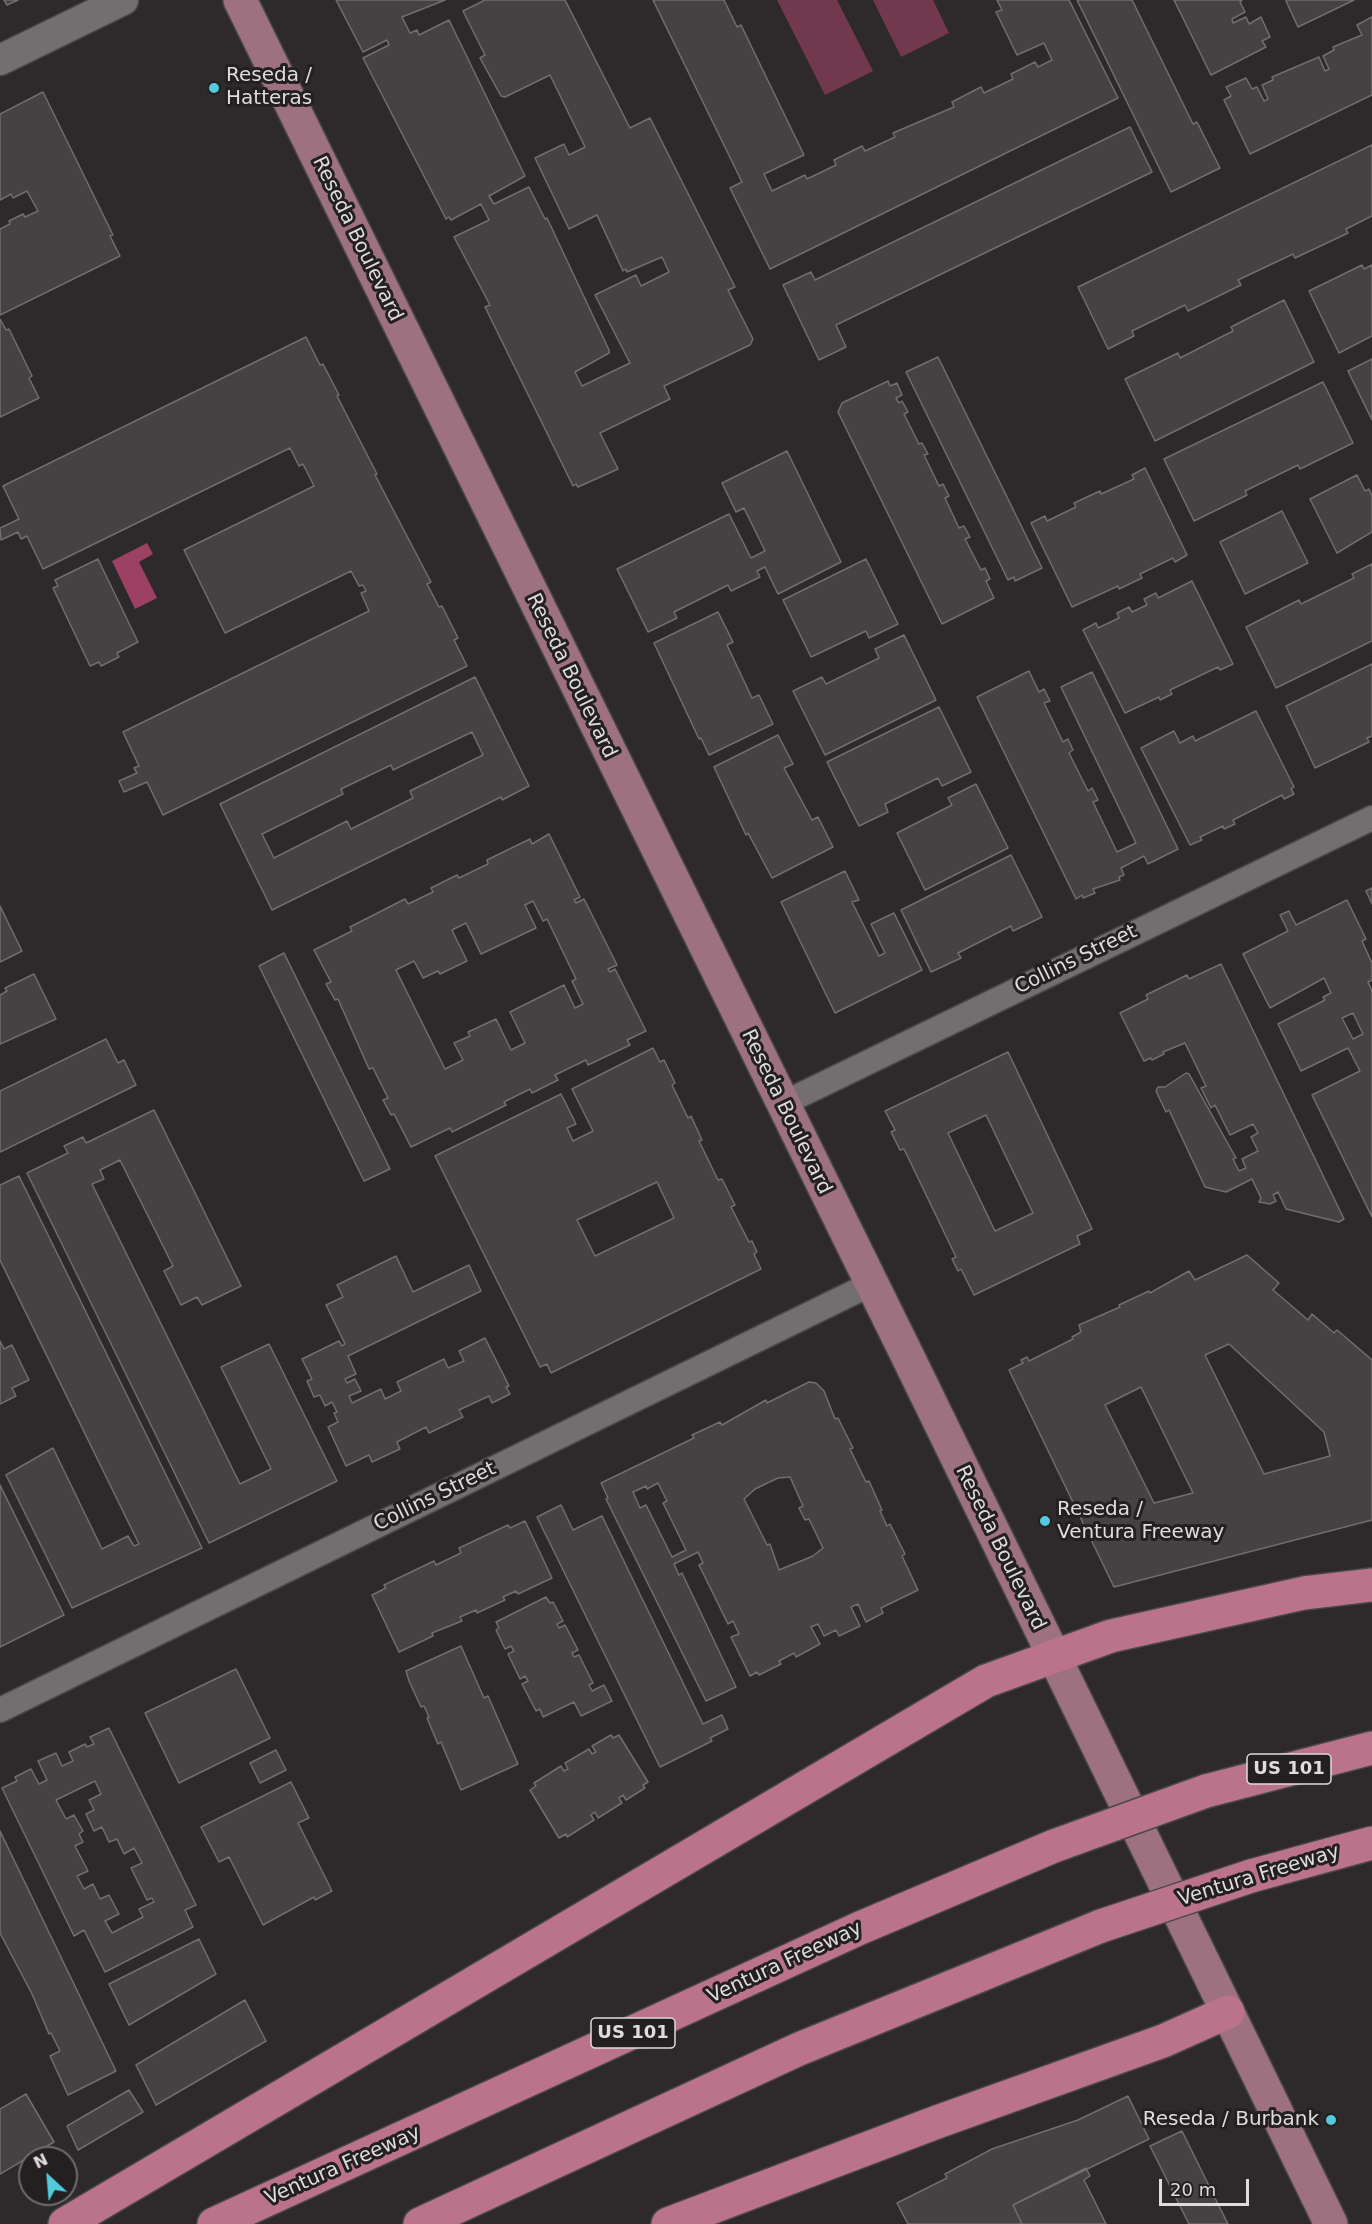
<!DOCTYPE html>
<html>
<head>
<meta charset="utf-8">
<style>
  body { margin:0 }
  #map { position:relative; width:1372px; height:2224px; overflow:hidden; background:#2e2a2b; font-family:"DejaVu Sans",sans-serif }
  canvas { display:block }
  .north { position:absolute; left:18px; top:2146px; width:60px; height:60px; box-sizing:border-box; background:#242021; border:2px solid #6f6b6c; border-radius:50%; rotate:334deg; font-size:16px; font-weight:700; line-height:24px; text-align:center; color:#dfdcdd }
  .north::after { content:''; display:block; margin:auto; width:21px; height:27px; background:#53cbdc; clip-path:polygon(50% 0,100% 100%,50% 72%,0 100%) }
  .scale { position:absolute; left:1159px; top:2179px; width:90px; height:27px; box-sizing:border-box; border:3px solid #dfdcdd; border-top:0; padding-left:8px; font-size:18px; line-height:21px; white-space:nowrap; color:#dfdcdd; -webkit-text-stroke:4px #242021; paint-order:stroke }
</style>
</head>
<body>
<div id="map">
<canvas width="1372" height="2224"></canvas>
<div class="north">N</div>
<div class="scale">20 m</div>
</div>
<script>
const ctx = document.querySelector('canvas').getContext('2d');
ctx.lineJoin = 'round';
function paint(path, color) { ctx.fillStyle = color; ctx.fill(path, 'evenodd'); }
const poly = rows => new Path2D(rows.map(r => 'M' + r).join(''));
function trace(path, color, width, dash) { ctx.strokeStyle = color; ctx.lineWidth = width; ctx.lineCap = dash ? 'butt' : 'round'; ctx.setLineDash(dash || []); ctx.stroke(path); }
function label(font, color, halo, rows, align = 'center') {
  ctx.font = font + ' "DejaVu Sans",sans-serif'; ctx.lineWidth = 6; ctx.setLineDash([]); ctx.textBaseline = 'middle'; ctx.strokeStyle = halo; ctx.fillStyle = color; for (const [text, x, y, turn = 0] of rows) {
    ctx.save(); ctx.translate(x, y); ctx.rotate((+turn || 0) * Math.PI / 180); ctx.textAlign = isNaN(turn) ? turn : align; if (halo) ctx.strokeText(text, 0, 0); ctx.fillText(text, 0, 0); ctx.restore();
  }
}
paint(poly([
  [777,0,837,0,873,71,825,95],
  [873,0,933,0,949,33,901,57]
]), '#72394e');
paint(poly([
  [147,543,153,554,139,562,157,598,135,609,112,561]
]), '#9c4064');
const building = poly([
  [4,0,18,0,7,5,4,0],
  [336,0,445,0,402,17,410,33,417,30,419,35,449,20,525,176,489,196,494,204,529,187,545,219,547,218,609,350,609,353,575,372,582,386,630,363,595,295,636,275,641,286,669,272,662,257,627,272,626,269,623,271,597,215,569,229,535,158,564,144,569,155,585,147,550,75,505,97,501,96,480,58,485,55,463,11,485,0,565,0,630,128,650,118,735,287,728,290,753,339,750,345,664,386,670,399,600,433,618,469,578,487,576,484,573,486,485,307,490,305,454,237,489,220,481,204,451,220,449,217,446,219,363,58,389,45,387,40,363,52,336,0],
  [653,0,724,0,737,27,741,25,804,155,764,174,772,191,805,175,807,179,836,165,834,160,862,146,865,151,895,137,893,133,954,107,952,102,981,87,984,93,1013,79,1011,74,1035,62,1038,67,1052,60,1044,43,1017,55,996,12,1002,10,997,0,1069,0,1118,98,770,269,730,188,742,182,653,0],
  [1077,0,1132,0,1193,124,1197,122,1220,168,1171,192,1077,0],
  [1174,0,1242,0,1240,2,1245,12,1232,19,1233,23,1246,17,1249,24,1261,17,1270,37,1262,41,1266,47,1211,75,1174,0],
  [1354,0,1298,27,1286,1,1287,0,1354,0],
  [1372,17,1372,95,1250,154,1224,100,1231,96,1226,87,1246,78,1252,89,1257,87,1264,101,1268,99,1262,85,1273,80,1272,77,1319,57,1325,71,1329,69,1323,56,1334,50,1333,47,1362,35,1357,25,1372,17],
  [43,92,113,235,110,236,120,256,0,315,0,229,10,224,9,221,23,214,25,217,38,211,27,191,13,198,11,194,0,200,0,114,43,92],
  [1130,127,1152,172,836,325,846,347,819,360,783,285,811,272,815,280,1130,127],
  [1372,145,1372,216,1346,229,1348,233,1295,258,1293,254,1238,280,1241,285,1188,311,1185,305,1132,331,1134,336,1108,349,1078,287,1372,145],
  [1362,265,1364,269,1372,265,1372,336,1339,353,1309,291,1362,265],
  [1284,300,1314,362,1155,441,1125,379,1178,353,1180,358,1233,331,1231,327,1284,300],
  [0,319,6,330,9,329,32,376,29,378,39,398,0,417,0,319],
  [306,337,320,365,323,364,339,395,337,396,377,474,375,475,431,582,427,584,439,607,442,606,458,638,454,640,467,666,163,815,147,782,124,792,119,781,137,773,134,768,139,766,123,732,369,611,361,593,366,591,363,585,359,586,351,571,225,633,184,550,314,486,303,464,299,466,290,448,43,569,27,536,21,539,18,532,1,540,0,528,19,519,3,486,306,337],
  [938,357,1042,568,1015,581,1014,577,1008,580,906,372,938,357],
  [1372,359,1372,420,1348,371,1372,359],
  [888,381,890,386,897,383,902,395,896,398,899,403,902,401,908,412,904,414,919,444,922,443,928,454,924,455,939,486,943,484,949,496,945,498,959,528,964,526,970,537,965,539,981,570,985,568,990,579,986,581,994,598,942,624,838,412,842,403,888,381],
  [1323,382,1353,443,1300,469,1298,465,1245,491,1247,495,1194,521,1164,459,1323,382],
  [787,451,841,562,778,594,765,567,757,571,760,577,731,591,728,585,674,612,677,618,648,632,617,569,729,514,751,558,765,551,744,508,736,512,722,483,787,451],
  [1145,468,1187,555,1175,562,1173,558,1140,574,1142,578,1119,589,1118,586,1072,607,1031,523,1045,516,1047,521,1076,507,1074,503,1100,491,1101,494,1134,479,1132,475,1145,468],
  [1357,475,1365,491,1369,489,1372,496,1372,532,1337,553,1310,499,1357,475],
  [1282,511,1308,563,1245,594,1220,542,1282,511],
  [98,559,138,642,117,653,119,657,101,666,99,662,90,666,53,588,58,586,55,580,98,559],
  [866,559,898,624,869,638,866,631,811,657,783,600,866,559],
  [1372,564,1372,641,1276,688,1246,627,1299,600,1301,604,1354,578,1352,574,1372,564],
  [1192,581,1233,664,1220,670,1218,667,1170,690,1172,694,1160,700,1159,697,1125,713,1083,630,1096,623,1098,628,1119,618,1117,613,1129,607,1132,612,1147,605,1144,599,1156,593,1158,598,1192,581],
  [718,612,733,642,727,645,752,698,759,695,773,724,709,755,701,738,699,739,654,643,718,612],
  [904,635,936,700,825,755,793,691,822,677,826,684,879,658,875,649,904,635],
  [1372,664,1372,736,1367,738,1369,742,1315,768,1286,706,1372,664],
  [1029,671,1039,692,1044,689,1050,701,1044,703,1063,742,1068,739,1073,750,1069,753,1088,791,1092,788,1098,800,1093,802,1117,852,1136,843,1061,687,1092,672,1178,849,1148,864,1144,856,1121,868,1124,875,1119,877,1120,880,1093,889,1095,893,1083,898,1082,895,1076,899,977,697,1029,671],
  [475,677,529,786,502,800,501,797,272,910,220,804,475,677],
  [472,732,483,755,410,791,413,798,351,829,347,821,274,858,262,834,343,794,341,789,391,765,393,770,472,732],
  [939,707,971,772,942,786,938,778,885,804,888,812,859,826,827,762,939,707],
  [1256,711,1294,787,1291,789,1294,794,1284,799,1282,795,1233,820,1235,824,1224,829,1223,826,1200,837,1202,840,1190,845,1141,748,1174,731,1180,743,1193,736,1195,741,1256,711],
  [778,735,793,764,784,768,812,820,818,817,833,847,772,878,748,833,746,835,714,767,778,735],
  [976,784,1008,848,925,890,897,833,952,805,948,798,976,784],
  [549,834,580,897,574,900,576,903,584,899,617,965,608,969,610,972,615,969,646,1031,627,1040,630,1045,588,1065,586,1060,555,1075,558,1080,532,1093,530,1089,504,1102,506,1105,452,1132,450,1128,411,1147,394,1114,391,1115,383,1100,388,1098,373,1068,369,1069,338,999,335,1000,326,984,331,982,314,950,352,931,350,927,405,899,408,904,433,892,431,888,457,875,459,878,488,864,487,860,530,839,532,844,549,834],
  [533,901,543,921,547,919,576,979,572,981,583,1004,575,1008,564,985,510,1012,525,1043,511,1050,496,1019,468,1032,470,1036,454,1043,463,1060,445,1069,396,970,414,961,423,978,438,971,440,974,467,961,452,930,466,923,481,954,536,928,525,905,533,901],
  [1011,855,1042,917,1013,931,1011,926,958,953,961,958,931,972,901,910,1011,855],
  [845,871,859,900,852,902,879,956,885,953,871,924,894,913,922,970,835,1013,781,902,845,871],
  [1372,888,1372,904,1366,891,1372,888],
  [1347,900,1366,939,1362,941,1372,963,1372,980,1368,982,1372,991,1372,1217,1312,1095,1360,1071,1348,1048,1301,1071,1278,1024,1325,1000,1323,997,1331,993,1324,978,1270,1008,1243,954,1288,931,1280,915,1289,911,1296,925,1347,900],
  [1353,1013,1363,1034,1353,1039,1342,1018,1353,1013],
  [0,906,22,951,0,962,0,906],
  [284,953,390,1169,364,1181,259,966,284,953],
  [1221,964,1344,1219,1339,1222,1286,1209,1278,1192,1273,1195,1276,1201,1270,1204,1259,1202,1261,1198,1252,1179,1226,1192,1205,1187,1169,1110,1166,1112,1156,1091,1158,1087,1165,1087,1186,1073,1189,1074,1236,1158,1233,1159,1239,1171,1246,1168,1242,1159,1258,1151,1251,1137,1258,1133,1253,1124,1230,1135,1215,1105,1211,1108,1201,1088,1206,1086,1185,1043,1163,1052,1164,1054,1152,1060,1151,1058,1144,1061,1120,1013,1148,999,1146,995,1187,975,1189,979,1221,964],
  [34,974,56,1019,0,1044,0,995,7,991,5,988,34,974],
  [106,1039,118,1063,124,1060,136,1085,0,1152,0,1091,106,1039],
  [653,1048,660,1062,664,1060,675,1083,672,1085,688,1118,691,1116,702,1140,699,1141,718,1180,722,1179,735,1205,731,1207,749,1242,752,1241,757,1252,754,1254,761,1269,551,1373,547,1364,540,1367,435,1156,561,1094,576,1124,567,1128,573,1141,593,1131,572,1089,653,1048],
  [657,1182,674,1218,595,1256,577,1220,657,1182],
  [1008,1052,1092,1229,1077,1236,1080,1244,974,1295,961,1269,958,1271,952,1259,956,1257,904,1149,900,1150,891,1132,895,1130,885,1111,1008,1052],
  [986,1115,1033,1213,995,1231,948,1133,986,1115],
  [154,1110,241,1286,202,1305,197,1297,181,1305,164,1271,173,1266,120,1160,100,1170,104,1179,92,1184,240,1484,271,1469,221,1367,269,1344,337,1481,209,1543,27,1173,68,1153,64,1146,83,1137,86,1143,154,1110],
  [19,1176,202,1548,72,1608,6,1475,53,1448,102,1549,128,1536,134,1546,139,1544,0,1260,0,1185,19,1176],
  [1247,1255,1279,1283,1273,1290,1308,1320,1312,1314,1334,1333,1337,1330,1372,1360,1372,1520,1114,1587,1009,1370,1023,1363,1021,1360,1027,1357,1029,1361,1073,1339,1072,1337,1081,1332,1079,1325,1120,1307,1119,1305,1149,1291,1150,1293,1189,1271,1195,1280,1247,1255],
  [1229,1344,1324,1432,1330,1456,1264,1474,1205,1355,1229,1344],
  [1141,1387,1193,1493,1154,1503,1105,1405,1141,1387],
  [396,1256,413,1292,469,1265,481,1291,348,1356,356,1374,345,1379,347,1383,355,1379,361,1391,349,1396,352,1403,381,1389,385,1399,401,1391,397,1382,444,1359,448,1368,464,1361,459,1351,485,1338,509,1386,506,1387,510,1394,492,1403,489,1396,459,1410,463,1417,429,1433,426,1427,397,1442,400,1449,372,1462,369,1455,346,1466,328,1427,338,1422,334,1413,337,1412,332,1402,325,1406,320,1395,314,1397,307,1381,312,1379,302,1359,339,1341,342,1346,345,1344,326,1305,343,1297,337,1285,396,1256],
  [0,1341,4,1349,12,1345,29,1380,12,1388,16,1396,0,1404,0,1341],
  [809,1382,816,1383,824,1391,835,1419,838,1418,853,1448,850,1449,866,1482,869,1481,882,1510,880,1511,887,1526,890,1524,905,1554,902,1556,918,1590,881,1608,883,1613,866,1622,858,1604,851,1607,860,1626,839,1636,836,1630,824,1636,818,1624,811,1627,820,1644,796,1657,794,1653,779,1661,781,1664,759,1675,757,1672,750,1676,731,1637,739,1634,733,1621,728,1624,699,1565,703,1563,698,1552,674,1564,679,1575,682,1573,736,1687,706,1701,606,1499,608,1498,601,1483,694,1438,692,1435,720,1422,722,1425,766,1400,767,1403,809,1382],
  [790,1477,803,1506,799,1508,805,1520,809,1519,823,1548,813,1556,779,1570,770,1544,767,1545,744,1499,755,1489,778,1478,790,1477],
  [658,1483,667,1501,663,1503,686,1550,672,1557,646,1505,640,1508,633,1492,646,1486,647,1489,658,1483],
  [0,1485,64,1615,0,1647,0,1485],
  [561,1505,573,1530,602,1516,703,1724,722,1715,728,1729,710,1738,712,1741,660,1767,537,1517,561,1505],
  [525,1521,552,1578,518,1594,516,1591,503,1597,505,1600,477,1613,476,1610,460,1617,462,1621,432,1633,433,1636,399,1652,372,1595,386,1588,384,1585,434,1561,436,1565,461,1553,459,1548,508,1525,510,1528,525,1521],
  [546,1597,550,1603,553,1602,563,1621,557,1624,559,1628,565,1625,578,1650,572,1653,574,1657,579,1655,593,1683,589,1685,592,1691,604,1685,612,1701,581,1716,574,1702,543,1717,540,1709,536,1711,522,1684,528,1681,525,1676,520,1679,508,1654,514,1651,511,1646,505,1649,496,1630,499,1628,496,1622,546,1597],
  [461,1646,484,1698,488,1696,518,1764,461,1790,441,1742,438,1744,427,1718,429,1717,424,1706,421,1707,409,1681,406,1671,461,1646],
  [236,1669,270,1738,179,1783,145,1713,236,1669],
  [109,1728,196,1905,185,1910,193,1927,105,1972,84,1930,74,1936,2,1788,17,1781,15,1777,31,1769,39,1784,47,1780,38,1761,56,1753,62,1766,73,1761,69,1752,85,1744,87,1747,94,1744,90,1737,109,1728],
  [95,1781,101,1794,89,1800,94,1810,86,1814,94,1831,102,1827,109,1842,117,1839,124,1854,134,1848,142,1863,131,1868,147,1900,152,1898,154,1902,139,1909,143,1917,112,1933,105,1921,119,1914,109,1895,100,1899,93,1884,84,1889,77,1876,88,1871,75,1846,83,1842,79,1834,83,1831,74,1815,66,1819,56,1800,95,1781],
  [611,1735,613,1738,619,1735,648,1782,643,1785,645,1788,626,1800,623,1795,619,1798,622,1803,598,1818,595,1812,591,1815,594,1820,567,1837,566,1834,559,1838,530,1790,536,1786,534,1783,561,1766,564,1771,568,1769,565,1763,589,1749,592,1754,596,1752,592,1746,611,1735],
  [276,1750,286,1770,260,1783,250,1763,276,1750],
  [291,1782,309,1818,298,1823,332,1891,315,1900,314,1897,263,1925,229,1857,219,1862,201,1827,291,1782],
  [0,1831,116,2071,68,2095,50,2056,60,2051,51,2033,49,2034,32,1994,0,1933,0,1831],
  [199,1939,216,1974,129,2025,109,1984,199,1939],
  [245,2000,266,2041,156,2105,136,2065,245,2000],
  [129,2090,143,2112,78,2150,67,2126,129,2090],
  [26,2094,54,2142,0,2174,0,2109,26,2094],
  [1128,2096,1149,2139,1013,2205,1022,2224,908,2224,897,2203,947,2178,945,2174,992,2149,1078,2120,1128,2096],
  [1182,2131,1214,2196,1228,2224,1189,2224,1150,2146,1182,2131],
  [1086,2168,1090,2176,1084,2180,1106,2224,1022,2224,1013,2205,1086,2168]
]);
paint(building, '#464143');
trace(building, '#726d6e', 1.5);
const minor = poly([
  [782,1104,1372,818],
  [0,1710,871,1284]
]);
const tertiary = poly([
  [0,60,123,0]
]);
const primary = poly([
  [240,0,907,1355,1331,2224]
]);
const motorway = poly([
  [1206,1791,1372,1748],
  [1251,1876,1372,1843],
  [65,2224,986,1681,1111,1636,1304,1593,1372,1585],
  [214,2224,860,1928,1054,1846],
  [420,2224,799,2049,1101,1926],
  [668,2224,937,2122,1163,2041,1228,2012]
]);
trace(minor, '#4a4748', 27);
trace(tertiary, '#4a4748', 33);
trace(primary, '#4a4748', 36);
trace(motorway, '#4a4748', 36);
trace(minor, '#736e70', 24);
trace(tertiary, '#736e70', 30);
trace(primary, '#9e7181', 33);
trace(motorway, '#bb738c', 33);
const motorwayBridge = poly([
  [1054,1846,1206,1791],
  [1101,1926,1251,1876]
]);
trace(motorwayBridge, '#4a4748', 36, []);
trace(motorwayBridge, '#bb738c', 33);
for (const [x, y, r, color] of [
  [214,88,6,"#53cbdc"],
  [1045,1521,6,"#53cbdc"],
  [1331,2120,6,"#53cbdc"]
]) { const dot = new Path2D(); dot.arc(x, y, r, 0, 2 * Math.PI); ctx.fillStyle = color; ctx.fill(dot); trace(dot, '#242021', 2); }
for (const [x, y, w] of [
  [1289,1769,84],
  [633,2033,84]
]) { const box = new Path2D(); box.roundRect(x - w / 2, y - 15, w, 30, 4.5); ctx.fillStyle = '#242021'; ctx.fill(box); trace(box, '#dfdcdd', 1.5); }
label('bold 18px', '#dfdcdd', null, [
  ["US 101",1289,1769],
  ["US 101",633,2033]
]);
label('20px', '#dfdcdd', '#242021', [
  ["Reseda /",226,76],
  ["Hatteras",226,99],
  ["Reseda /",1057,1510],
  ["Ventura Freeway",1057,1533],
  ["Reseda / Burbank",1319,2120,"right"]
], 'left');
label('20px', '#dfdcdd', '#242021', [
  ["Reseda Boulevard",357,239,64],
  ["Reseda Boulevard",571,676,64],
  ["Collins Street",1076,960,-26],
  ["Reseda Boulevard",786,1112,64],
  ["Collins Street",435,1497,-26],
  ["Reseda Boulevard",1000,1548,64],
  ["Ventura Freeway",1259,1876,-17],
  ["Ventura Freeway",785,1963,-25],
  ["Ventura Freeway",343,2166,-24]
]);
</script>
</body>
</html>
